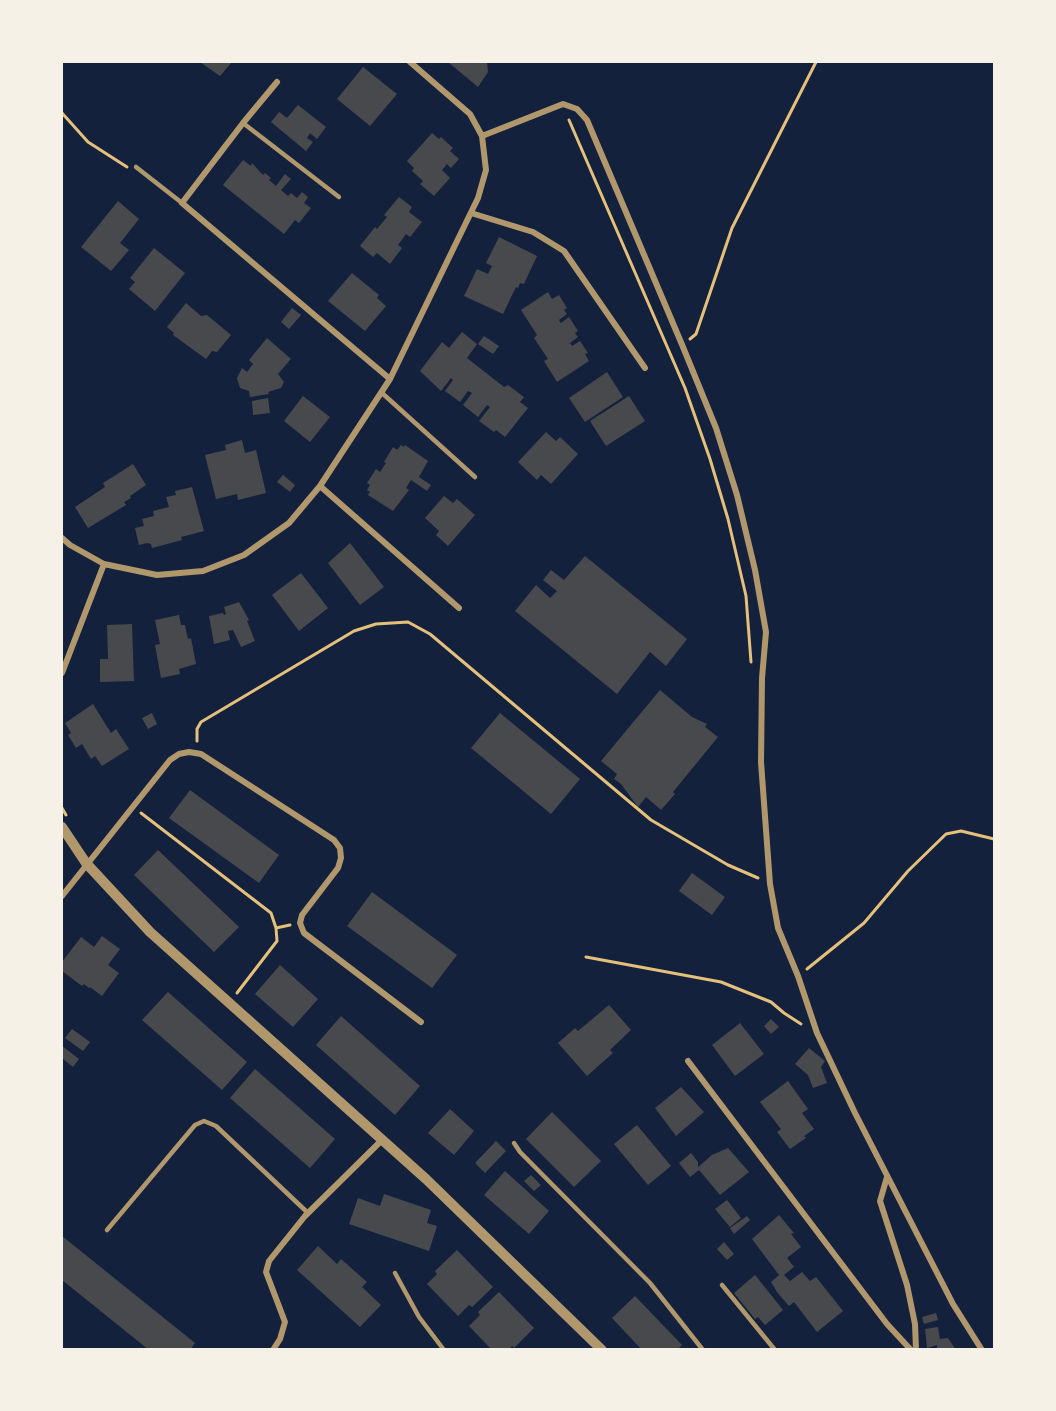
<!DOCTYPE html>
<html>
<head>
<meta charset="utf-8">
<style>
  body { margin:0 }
  #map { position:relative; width:1056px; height:1411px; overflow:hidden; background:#14213d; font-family:Figtree,sans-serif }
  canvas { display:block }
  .frame { position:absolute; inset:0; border:63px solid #f6f1e7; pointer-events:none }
</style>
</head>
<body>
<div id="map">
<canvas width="1056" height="1411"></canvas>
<div class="frame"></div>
</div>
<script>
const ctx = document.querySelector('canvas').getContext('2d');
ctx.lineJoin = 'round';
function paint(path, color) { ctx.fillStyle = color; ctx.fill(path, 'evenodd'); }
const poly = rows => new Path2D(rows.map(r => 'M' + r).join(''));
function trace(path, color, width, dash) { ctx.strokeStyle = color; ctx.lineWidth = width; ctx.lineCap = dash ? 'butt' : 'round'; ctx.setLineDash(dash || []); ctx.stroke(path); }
paint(poly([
  [200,62,232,62,220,76],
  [448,62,487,62,488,72,478,87],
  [363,67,397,94,370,126,337,99],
  [298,105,326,127,317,139,310,133,307,138,313,142,306,151,271,122,279,112,287,118],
  [432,133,439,139,441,137,453,148,450,151,459,159,451,168,447,164,442,170,450,178,434,196,420,184,423,181,412,171,414,168,407,161],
  [243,160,251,166,252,163,263,175,265,173,271,178,269,180,276,186,285,174,291,179,281,190,288,196,291,193,297,198,302,192,308,197,304,203,311,208,299,223,295,220,284,234,223,185],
  [399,197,412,207,409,212,422,222,410,237,406,234,398,245,402,248,390,264,377,253,373,257,360,246,375,227,377,229,387,217,384,215],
  [118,201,139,219,120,243,129,250,111,271,81,247],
  [499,237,537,256,524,284,520,283,518,288,516,287,503,314,464,296,477,269,488,274,492,266,486,263],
  [154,248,185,273,155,311,129,289,135,282,130,278],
  [352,273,379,295,377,298,386,306,365,331,328,301],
  [548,292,552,299,559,295,567,308,564,310,567,314,559,320,561,323,569,317,578,331,575,333,578,337,570,343,572,346,580,341,588,353,585,354,589,361,557,382,544,361,548,359,534,338,537,335,521,310],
  [186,303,201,316,207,315,231,335,217,352,212,351,206,359,173,335,174,333,167,327],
  [292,308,301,315,289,329,281,322],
  [462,332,477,344,467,358,504,387,508,385,524,397,520,402,528,408,505,437,496,430,494,432,479,421,490,407,487,405,478,417,463,405,472,393,468,391,460,402,445,391,453,380,451,378,441,391,420,371,442,342,449,348],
  [484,336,499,346,493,354,478,344],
  [267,338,291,359,278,374,284,382,281,388,268,392,269,394,250,397,249,391,240,388,237,378,242,368,247,372,253,364,249,360],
  [607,372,623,397,585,422,569,398],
  [303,396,330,417,310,442,284,421],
  [629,396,645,421,606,446,590,421],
  [268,398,270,413,253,415,252,401],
  [546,432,556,441,560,437,578,454,551,484,541,475,537,480,518,462],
  [242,440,245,453,256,450,266,493,238,500,237,494,216,499,205,455,226,450,225,445],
  [401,445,404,447,405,445,428,461,419,477,431,485,427,491,411,480,406,488,409,490,393,511,368,495,370,492,367,490,370,485,367,483,376,469,380,472,386,463,384,462,393,447,397,450],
  [133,464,146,485,130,496,131,498,124,502,126,505,88,528,75,507,105,487,103,483],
  [283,475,295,485,290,492,277,482],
  [192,487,204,531,181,537,182,540,152,548,151,544,147,543,139,545,135,528,144,526,142,519,154,516,153,511,169,507,166,497,176,495,175,491],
  [444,496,453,503,457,499,475,515,448,546,436,535,439,531,425,518],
  [350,543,384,587,360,605,328,563],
  [585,556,687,639,666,666,650,652,617,694,515,611,536,585,550,598,557,591,543,580,551,570,564,580],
  [301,573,328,608,299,631,272,595],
  [239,602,249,620,247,621,255,641,241,647,233,630,228,631,230,640,214,644,209,616,223,613,224,615,226,614,224,607],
  [179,615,181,625,185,625,188,639,191,638,196,664,179,669,180,674,161,678,155,645,160,644,155,620],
  [132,624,134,681,100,682,100,659,108,659,107,625],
  [660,690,692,717,707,724,705,727,718,737,673,792,675,794,661,810,646,797,638,807,621,784,614,779,617,774,601,761],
  [93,704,111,733,116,729,129,749,102,766,95,756,91,759,82,744,76,748,68,735,71,733,65,723],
  [152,713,157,724,148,729,142,718],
  [500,713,580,779,551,814,471,748],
  [190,790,279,855,259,883,169,818],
  [158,850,239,927,214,952,134,875],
  [692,873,725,897,712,915,679,891],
  [372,892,457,955,432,988,347,926],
  [102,936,120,949,108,965,119,973,102,996,90,987,89,988,84,984,82,986,62,971,62,962,81,937,94,947],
  [280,965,318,999,293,1027,255,994],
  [168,992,247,1062,222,1090,142,1020],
  [609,1005,631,1030,610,1050,613,1053,587,1076,558,1043,575,1028,578,1031],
  [341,1016,420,1086,395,1115,316,1045],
  [771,1019,779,1027,771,1034,764,1026],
  [740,1023,764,1054,735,1076,712,1045],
  [72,1029,90,1042,83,1051,65,1038],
  [62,1046,79,1059,73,1067,62,1058],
  [809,1048,825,1061,821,1067,827,1083,813,1088,808,1075,795,1064],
  [255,1069,335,1139,310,1168,230,1098],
  [788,1081,808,1109,802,1113,814,1129,804,1136,806,1138,790,1149,777,1132,781,1129,760,1102],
  [681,1087,704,1112,676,1136,655,1108],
  [450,1109,474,1131,454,1155,428,1133],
  [552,1112,601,1161,574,1187,526,1139],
  [637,1125,671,1166,648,1185,614,1144],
  [496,1141,506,1151,485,1173,475,1163],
  [728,1148,749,1172,720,1195,699,1170,690,1177,679,1163,691,1153,698,1162,698,1167,712,1155],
  [505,1171,549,1211,529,1234,484,1195],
  [531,1175,541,1185,534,1191,524,1181],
  [384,1194,431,1210,427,1223,437,1226,429,1251,349,1224,358,1198,380,1206],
  [727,1200,741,1218,730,1227,715,1209],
  [779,1215,794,1233,791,1234,801,1247,787,1258,794,1267,784,1275,790,1281,802,1272,810,1281,816,1277,843,1311,817,1332,794,1302,789,1306,777,1292,771,1282,779,1275,752,1239],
  [747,1216,750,1220,734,1234,730,1228],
  [62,1236,195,1343,190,1350,149,1350,62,1280],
  [724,1242,734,1254,727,1260,717,1249],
  [318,1246,337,1264,341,1259,367,1282,362,1287,381,1305,360,1327,297,1270],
  [457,1250,493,1287,472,1307,469,1305,458,1316,427,1284,437,1274,435,1271],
  [755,1275,783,1310,765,1325,758,1317,755,1319,734,1293],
  [499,1292,534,1328,514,1348,512,1346,508,1350,492,1350,469,1326,480,1315,478,1312],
  [635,1296,682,1345,677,1350,642,1350,612,1318],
  [936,1313,938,1320,924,1324,922,1317],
  [938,1327,940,1339,948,1338,956,1350,937,1350,937,1345,927,1348,925,1329]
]), '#48494c');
trace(poly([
  [62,113,88,142,127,167],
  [569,120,685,388,710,459,728,519,746,596,751,662],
  [690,339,696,334,732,228,816,62],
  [197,741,197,729,201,722,354,631,376,624,408,622,430,634,651,820,728,865,758,878],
  [62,808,66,815],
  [141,813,271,913,276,928],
  [586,957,721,982,771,1002,784,1013,801,1024],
  [807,969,864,923,908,871,946,834,961,831,994,839],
  [237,993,277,941,276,928,290,925]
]), '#e5c07b', 3);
trace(poly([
  [243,123,339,197],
  [136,167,182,203],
  [382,393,475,477],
  [514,1143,520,1152,650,1283,703,1350],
  [107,1230,195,1125,204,1121,216,1126,308,1213],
  [395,1273,419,1317,444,1350],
  [722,1285,775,1350]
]), '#b1986c', 4.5);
trace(poly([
  [277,82,243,123,182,203,390,379],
  [482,136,563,104,577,109,587,120,683,347,716,428,737,495,755,570,766,632,762,678,761,762,770,884,778,928,798,976,817,1033,855,1113,953,1304,982,1350],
  [471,213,533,232,564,251,645,368],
  [320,486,459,608],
  [62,538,70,545,104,564,157,575,203,571,244,555,289,523,320,486,390,379,478,198,486,170,482,136,470,114,410,62],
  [62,673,104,564],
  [62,896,170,760,179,754,189,752,201,754,334,840,340,848,341,858,338,868,302,915,300,923,304,933,421,1022],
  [688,1061,887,1324,911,1350],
  [887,1177,880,1201,907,1285,915,1324,916,1350],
  [273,1350,280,1339,285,1322,266,1272,269,1261,305,1216,382,1140]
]), '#b1986c', 6);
trace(poly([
  [62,827,86,863,150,932,426,1179,602,1350]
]), '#b1986c', 10);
</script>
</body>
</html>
